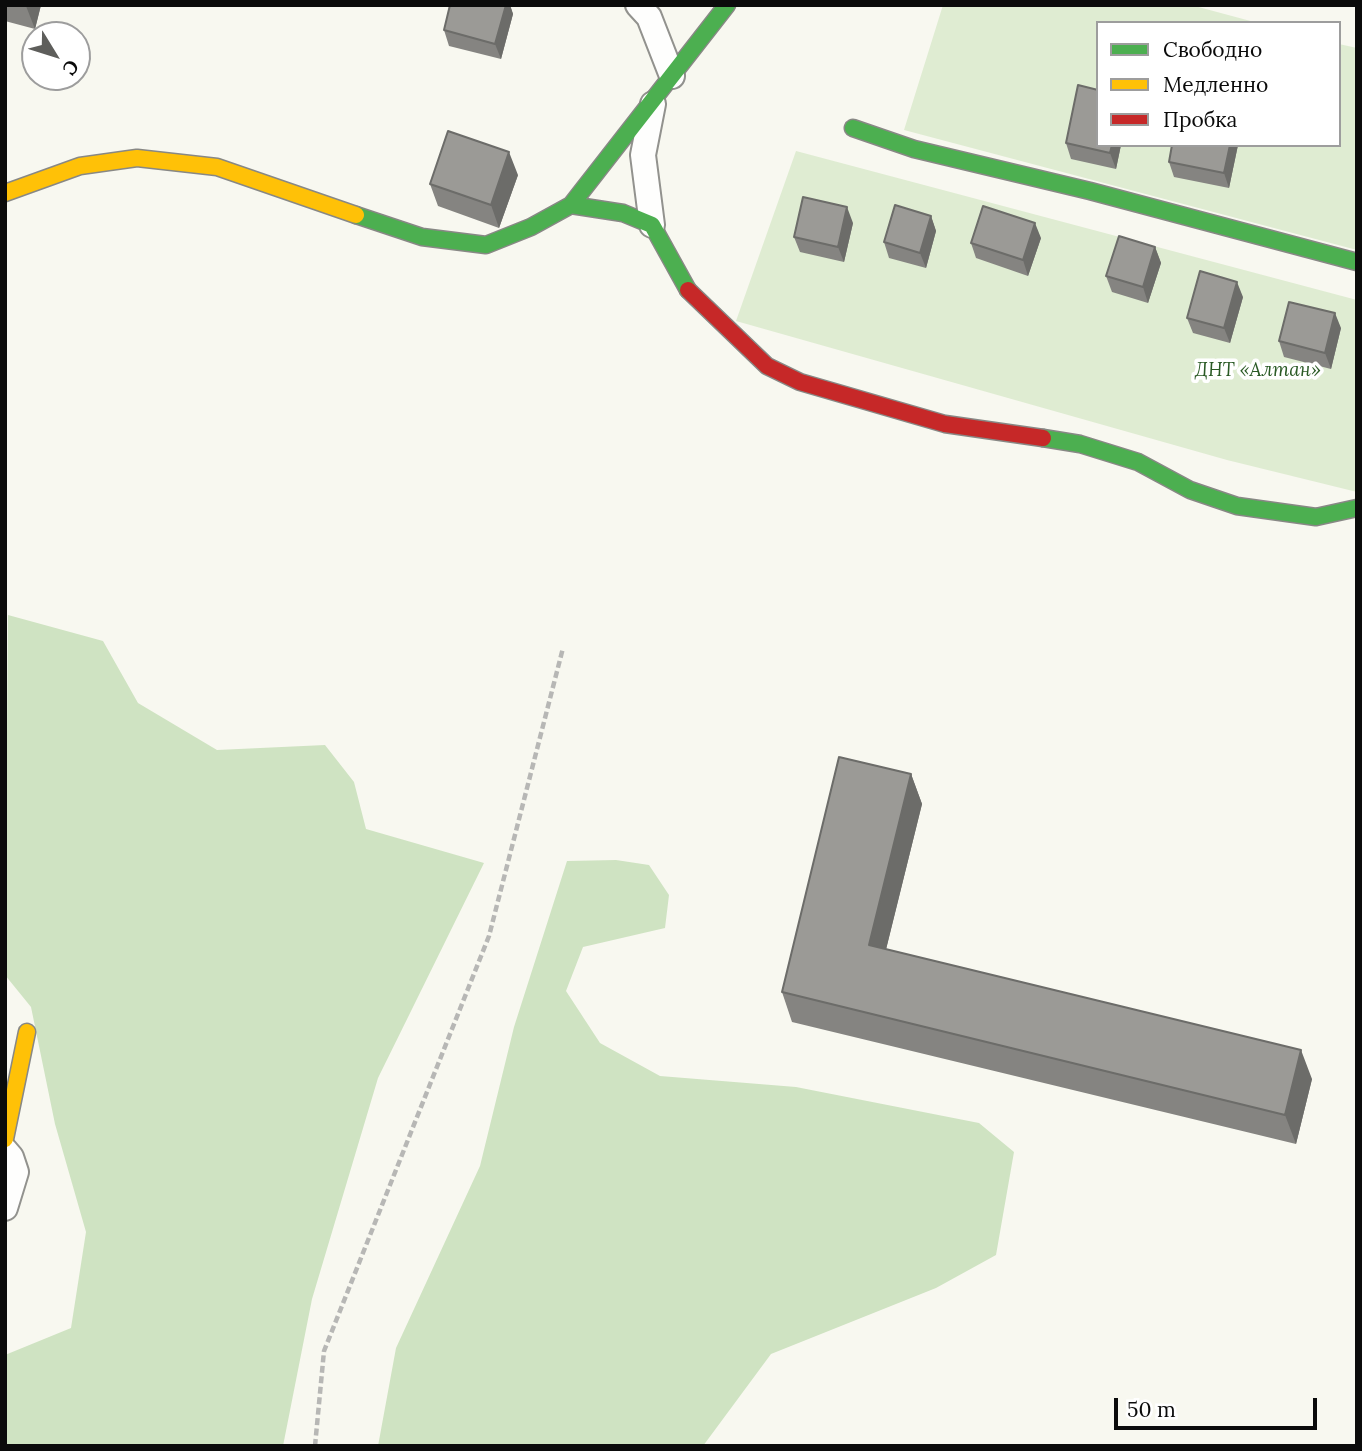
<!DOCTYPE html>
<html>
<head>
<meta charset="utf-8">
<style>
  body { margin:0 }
  #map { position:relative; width:1362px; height:1451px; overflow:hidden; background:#f8f8f0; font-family:Lora,serif }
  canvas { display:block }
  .frame { position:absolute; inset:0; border:7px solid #0b0b0b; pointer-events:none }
  .legend { position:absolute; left:1096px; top:21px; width:245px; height:126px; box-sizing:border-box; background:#fff; border:2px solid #9d9d9d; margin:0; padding:9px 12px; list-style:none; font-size:21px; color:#0b0b0b }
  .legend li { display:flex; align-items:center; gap:14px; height:35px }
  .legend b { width:35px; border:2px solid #9d9d9d }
  .north { position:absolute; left:21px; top:21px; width:70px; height:70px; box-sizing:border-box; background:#fff; border:2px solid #9d9d9d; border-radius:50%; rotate:128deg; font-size:19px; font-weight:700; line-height:28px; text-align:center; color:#0b0b0b }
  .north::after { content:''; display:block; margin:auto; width:24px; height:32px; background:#5e5e5b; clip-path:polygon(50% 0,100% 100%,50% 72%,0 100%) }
  .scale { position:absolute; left:1114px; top:1398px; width:203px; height:32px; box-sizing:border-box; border:4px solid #0b0b0b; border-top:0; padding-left:9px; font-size:21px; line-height:24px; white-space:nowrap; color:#0b0b0b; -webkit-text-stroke:5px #fff; paint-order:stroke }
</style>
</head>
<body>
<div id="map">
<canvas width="1362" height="1451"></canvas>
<div class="frame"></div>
<ul class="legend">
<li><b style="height:9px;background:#4caf50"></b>Свободно</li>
<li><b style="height:9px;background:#ffc107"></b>Медленно</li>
<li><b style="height:9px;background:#c62828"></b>Пробка</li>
</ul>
<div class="north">С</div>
<div class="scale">50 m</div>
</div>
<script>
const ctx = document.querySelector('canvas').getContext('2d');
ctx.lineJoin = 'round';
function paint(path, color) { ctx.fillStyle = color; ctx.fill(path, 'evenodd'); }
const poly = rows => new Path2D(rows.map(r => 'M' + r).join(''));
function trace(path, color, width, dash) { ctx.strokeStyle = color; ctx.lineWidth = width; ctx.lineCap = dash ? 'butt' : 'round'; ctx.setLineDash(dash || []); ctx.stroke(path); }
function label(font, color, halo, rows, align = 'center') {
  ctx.font = font + ' Lora,serif'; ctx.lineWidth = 7; ctx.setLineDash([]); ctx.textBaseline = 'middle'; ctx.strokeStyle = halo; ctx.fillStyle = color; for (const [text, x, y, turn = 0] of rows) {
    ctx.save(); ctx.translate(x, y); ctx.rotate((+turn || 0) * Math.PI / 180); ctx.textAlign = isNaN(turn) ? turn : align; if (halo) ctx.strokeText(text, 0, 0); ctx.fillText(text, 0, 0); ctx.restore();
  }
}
paint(poly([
  [943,5,1191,5,1258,23,1098,23,1098,145,1339,145,1339,44,1357,48,1357,250,904,130],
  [796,151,1357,300,1357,492,1227,460,736,321]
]), '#dfecd2');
paint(poly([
  [8,615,103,641,138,703,217,750,325,745,354,782,366,829,484,863,378,1078,312,1299,283,1446,5,1446,5,1355,71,1328,86,1232,55,1124,31,1007,5,975],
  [616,860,649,865,669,895,665,928,583,947,566,991,600,1043,660,1076,796,1087,979,1123,1014,1152,996,1255,936,1288,771,1354,703,1446,378,1446,396,1348,480,1166,514,1027,567,861]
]), '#cfe3c2');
const street = poly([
  [638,5,649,17,672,76],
  [652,225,643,155,653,104],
  [5,1150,11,1157,16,1172,5,1208]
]);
const fast = poly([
  [853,128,914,149,1090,191,1357,262],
  [356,215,422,237,486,245,531,227,571,205],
  [688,290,652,225,623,213,571,205,727,5],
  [1043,438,1080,444,1138,462,1190,490,1237,506,1316,517,1357,508]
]);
const slow = poly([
  [5,193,80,166,137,158,217,167,356,215],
  [5,1139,27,1032]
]);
const jam = poly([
  [688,290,767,366,800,382,945,424,1043,438]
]);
trace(street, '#92928e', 28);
trace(fast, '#888885', 19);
trace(slow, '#888885', 19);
trace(jam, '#888885', 19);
trace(poly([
  [315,1446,324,1351,489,936,563,648]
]), '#b7b7b5', 4.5, [7, 3.5]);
trace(street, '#fefefd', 24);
trace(fast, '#4caf50', 16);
trace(slow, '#ffc107', 16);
trace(jam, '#c62828', 16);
paint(poly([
  [5,5,41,5,35,29,5,21],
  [450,5,510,5,513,14,501,59,449,46,444,30],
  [1066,143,1121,145,1116,169,1071,159],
  [1238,145,1229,188,1174,177,1169,162],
  [518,175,499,228,438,206,430,184],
  [931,216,936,231,926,268,889,258,884,242],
  [853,223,844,262,800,252,794,237],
  [1041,238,1028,276,976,258,971,243],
  [1155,247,1161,263,1148,303,1112,292,1106,276],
  [1243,297,1230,343,1193,333,1187,318],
  [1341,328,1331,369,1284,357,1279,341],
  [911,774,922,804,886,949,1312,1079,1296,1144,792,1022,782,992]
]), '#858481');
paint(poly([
  [26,5,41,5,35,29,26,6],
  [506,5,510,5,513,14,501,59,495,44],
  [1112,145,1121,145,1116,169,1110,153],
  [1230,145,1238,145,1229,188,1224,173],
  [509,152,518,175,499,228,491,205],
  [847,207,853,223,844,262,838,247],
  [931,216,936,231,926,268,920,253],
  [1035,223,1041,238,1028,276,1023,260],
  [1155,247,1161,263,1148,303,1143,287],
  [1237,282,1243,297,1230,343,1224,328],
  [1335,313,1341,328,1331,369,1325,353],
  [911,774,922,804,880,974,869,945],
  [1301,1050,1312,1079,1296,1144,1285,1115]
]), '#6c6c69');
const building = poly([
  [450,5,506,5,495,44,444,30,450,5],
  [1078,85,1098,90,1098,145,1112,145,1110,153,1066,143,1078,85],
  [448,131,509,152,491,205,430,184,448,131],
  [1172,145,1230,145,1224,173,1169,162,1172,145],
  [803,197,847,207,838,247,794,237,803,197],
  [895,205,931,216,920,253,884,242,895,205],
  [983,206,1035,223,1023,260,971,243,983,206],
  [1119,236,1155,247,1143,287,1106,276,1119,236],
  [1200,271,1237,282,1224,328,1187,318,1200,271],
  [1289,302,1335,313,1325,353,1279,341,1289,302],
  [839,757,911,774,869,945,1301,1050,1285,1115,782,992,839,757]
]);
paint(building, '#9b9a96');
trace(building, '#6c6c69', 2);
label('italic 19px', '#2a5a25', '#fff', [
  ["ДНТ «Алтан»",1258,371]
]);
</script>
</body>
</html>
